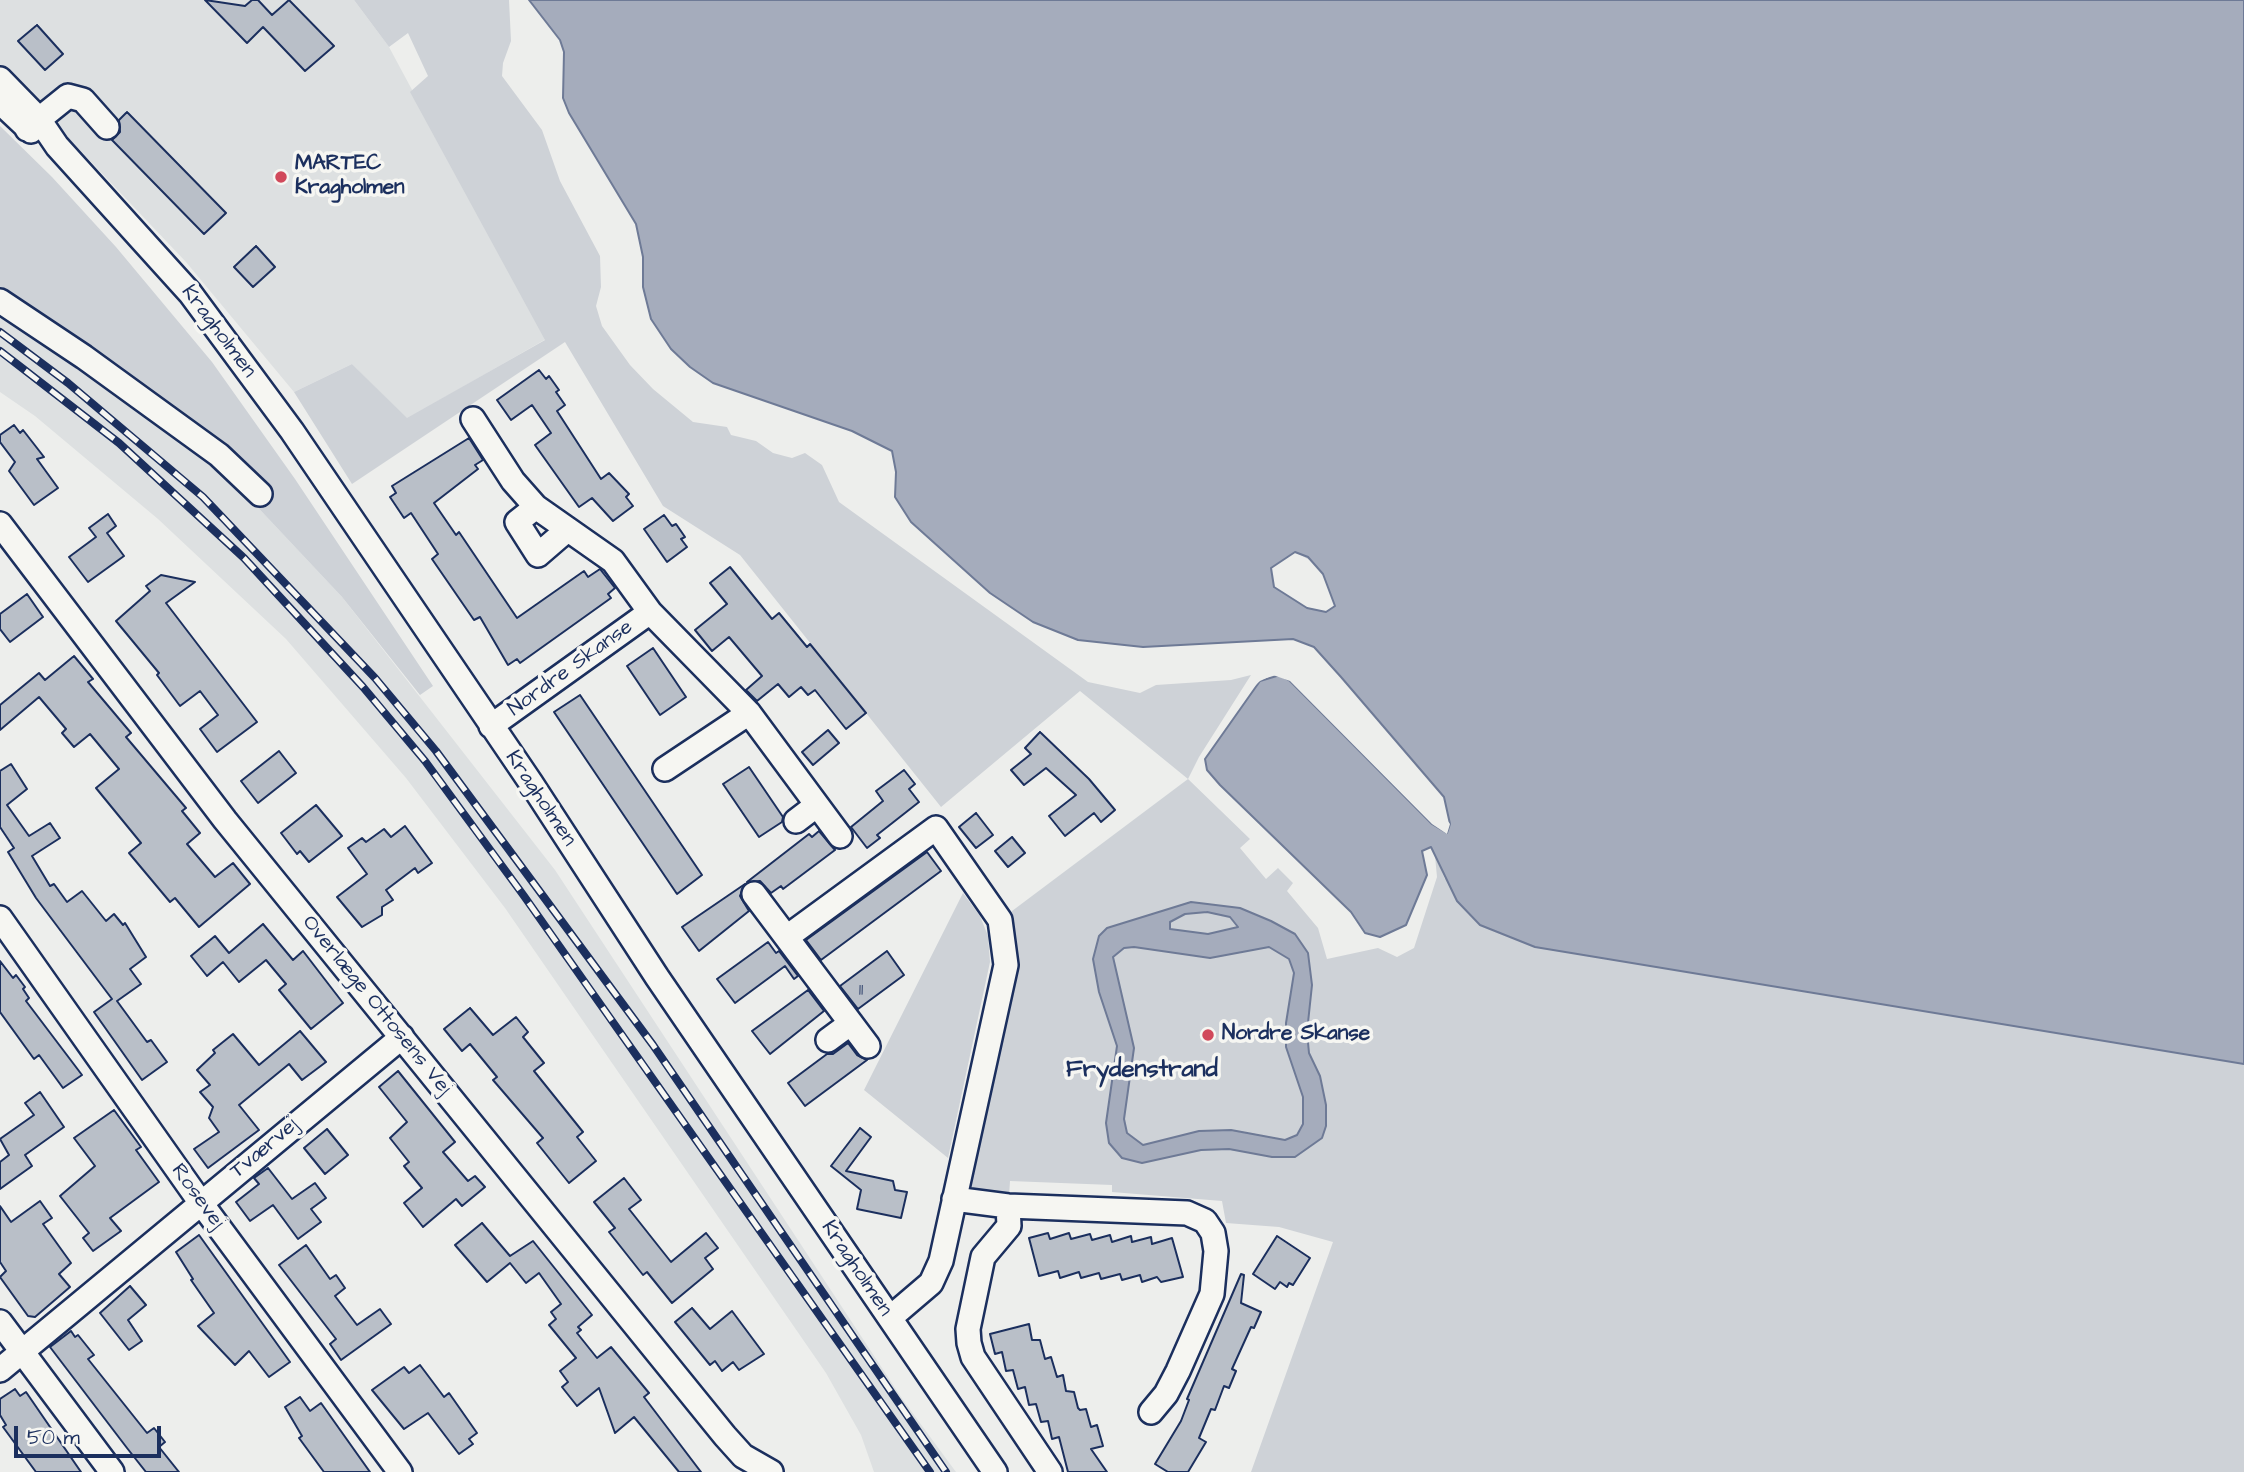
<!DOCTYPE html>
<html>
<head>
<meta charset="utf-8">
<style>
  body { margin:0 }
  #map { position:relative; width:2244px; height:1472px; overflow:hidden; background:#edeeec; font-family:"Architects Daughter",sans-serif }
  canvas { display:block }
  .scale { position:absolute; left:14px; top:1426px; width:147px; height:32px; box-sizing:border-box; border:4px solid #1b2f5e; border-top:0; padding-left:9px; font-size:21px; line-height:24px; white-space:nowrap; color:#1b2f5e; -webkit-text-stroke:5px #f6f6f2; paint-order:stroke }
</style>
</head>
<body>
<div id="map">
<canvas width="2244" height="1472"></canvas>
<div class="scale">50 m</div>
</div>
<script>
const ctx = document.querySelector('canvas').getContext('2d');
ctx.lineJoin = 'round';
function paint(path, color) { ctx.fillStyle = color; ctx.fill(path, 'evenodd'); }
const poly = rows => new Path2D(rows.map(r => 'M' + r).join(''));
function trace(path, color, width, dash) { ctx.strokeStyle = color; ctx.lineWidth = width; ctx.lineCap = dash ? 'butt' : 'round'; ctx.setLineDash(dash || []); ctx.stroke(path); }
function label(font, color, halo, rows, align = 'center') {
  ctx.font = font + ' "Architects Daughter",sans-serif'; ctx.lineWidth = 7; ctx.setLineDash([]); ctx.textBaseline = 'middle'; ctx.strokeStyle = halo; ctx.fillStyle = color; for (const [text, x, y, turn = 0] of rows) {
    ctx.save(); ctx.translate(x, y); ctx.rotate((+turn || 0) * Math.PI / 180); ctx.textAlign = isNaN(turn) ? turn : align; if (halo) ctx.strokeText(text, 0, 0); ctx.fillText(text, 0, 0); ctx.restore();
  }
}
paint(poly([
  [0,0,354,0,389,47,546,339,407,419,352,364,294,392,186,262,0,66],
  [0,317,216,463,342,597,555,870,903,1400,956,1472,874,1472,861,1435,826,1373,505,908,406,778,286,639,158,519,35,416,0,392]
]), '#dde0e1');
paint(poly([
  [354,0,509,0,511,41,503,63,502,76,542,130,560,181,600,256,601,287,596,306,602,326,630,365,653,389,693,422,727,427,731,435,756,441,773,453,792,458,805,453,822,465,839,502,1088,682,1140,693,1156,685,1231,680,1251,675,1199,757,1188,779,1250,839,1240,848,1266,879,1278,868,1293,883,1287,891,1318,928,1327,959,1378,948,1397,957,1414,948,1437,877,1435,856,1445,879,1487,865,1335,606,1323,574,1315,563,1295,552,1262,574,1241,580,2244,0,2244,1472,1251,1472,1333,1242,1279,1227,1226,1223,1222,1201,1112,1192,1112,1185,1010,1181,1009,1196,966,1191,1016,972,1012,911,1188,779,1080,691,941,807,740,555,663,506,565,342,352,484,294,392,352,364,407,418,545,340,410,92,428,76,408,33,389,47],
  [0,126,52,177,116,247,212,362,295,479,433,686,420,695,342,597,216,463,0,317],
  [963,893,980,916,988,936,990,962,948,1158,864,1090]
]), '#ced2d7');
const water = poly([
  [529,0,2244,0,2244,1064,1535,947,1480,925,1457,901,1431,847,1422,851,1427,875,1406,925,1380,937,1365,933,1351,912,1220,785,1207,770,1205,759,1260,681,1280,675,1290,681,1432,824,1447,833,1450,824,1444,797,1341,677,1314,647,1293,639,1143,647,1078,640,1033,622,990,593,911,522,895,497,896,472,892,451,852,431,713,383,690,367,671,349,651,319,643,287,643,257,636,224,569,113,563,98,564,52,560,40,529,0],
  [1295,552,1308,557,1323,574,1335,606,1326,612,1307,608,1274,587,1271,568,1295,552],
  [1191,902,1240,908,1271,921,1295,934,1308,953,1312,985,1307,1032,1309,1053,1320,1076,1326,1105,1326,1126,1322,1138,1295,1157,1272,1157,1229,1149,1201,1150,1142,1163,1122,1158,1109,1143,1106,1123,1117,1046,1099,992,1093,959,1099,936,1107,928,1191,902],
  [1207,912,1230,917,1238,927,1208,934,1170,929,1170,922,1185,914,1207,912],
  [1134,947,1210,958,1269,947,1289,959,1294,973,1286,1023,1286,1047,1303,1097,1303,1124,1297,1135,1285,1140,1231,1130,1199,1131,1143,1145,1127,1133,1124,1119,1134,1048,1113,957,1124,948,1134,947]
]);
paint(water, '#a5acbc');
trace(water, '#6e7a96', 2);
paint(poly([
  [1272,672,1281,672,1293,678,1434,821,1445,828,1446,819,1450,824,1447,834,1432,824,1290,681,1273,675,1260,681,1245,695,1258,678]
]), '#edeeec');
const building = poly([
  [205,0,245,6,252,0,258,0,272,15,289,0,334,46,305,71,263,27,247,43,205,0],
  [37,25,63,54,45,70,18,41,37,25],
  [127,112,226,213,204,234,112,140,120,132,119,120,127,112],
  [256,246,275,267,253,287,234,267,256,246],
  [539,370,546,379,549,376,559,390,556,392,565,405,557,411,601,479,609,473,629,494,626,497,633,506,613,521,592,498,579,507,535,445,551,433,532,405,511,420,497,400,539,370],
  [14,425,20,433,23,430,44,457,37,459,58,488,34,505,9,471,15,462,0,442,0,435,14,425],
  [469,438,483,460,475,465,478,469,434,503,456,535,459,532,517,618,584,571,588,577,600,569,615,588,608,594,611,598,520,663,517,659,508,665,480,617,474,620,432,559,438,554,411,513,404,518,390,497,396,493,392,486,469,438],
  [108,514,116,526,107,533,124,556,88,582,69,557,96,537,89,528,108,514],
  [664,515,672,526,676,524,685,537,681,539,687,547,667,562,644,529,664,515],
  [730,567,772,619,779,613,807,647,810,644,866,713,846,729,815,690,808,695,801,687,789,697,778,684,757,701,746,690,762,676,729,637,712,651,695,630,727,604,710,583,730,567],
  [161,575,195,582,166,603,257,722,217,752,200,729,218,715,200,691,180,706,157,675,159,673,116,621,150,591,146,586,161,575],
  [27,594,43,617,10,642,0,629,0,614,27,594],
  [653,648,686,697,660,715,627,666,653,648],
  [74,656,93,679,88,682,131,733,126,737,186,808,182,811,200,833,187,844,215,877,233,863,250,884,199,927,175,898,170,902,129,853,141,843,96,788,119,769,90,734,74,747,62,733,66,729,39,697,0,730,0,705,39,673,45,680,74,656],
  [580,695,702,875,677,894,554,712,580,695],
  [828,730,839,743,813,765,802,752,828,730],
  [1040,732,1089,779,1115,810,1101,822,1094,813,1065,836,1049,816,1076,795,1046,768,1024,785,1011,770,1031,754,1025,748,1040,732],
  [279,751,296,773,258,803,241,781,279,751],
  [11,764,27,789,7,805,29,836,50,823,60,838,32,856,50,886,54,884,67,902,82,891,106,921,114,914,123,925,125,923,146,957,130,969,141,984,117,1001,147,1042,151,1040,167,1062,142,1080,94,1012,112,999,36,898,8,852,14,848,0,827,0,771,11,764],
  [749,767,783,817,782,822,759,837,723,784,749,767],
  [904,770,915,784,909,789,919,802,877,835,880,838,867,848,851,827,883,801,876,791,904,770],
  [316,805,342,836,309,862,300,851,297,854,281,833,316,805],
  [976,813,993,835,976,848,959,827,976,813],
  [405,826,432,863,418,873,415,868,386,890,393,900,382,907,382,915,362,927,337,897,367,874,348,848,362,838,366,842,384,829,391,837,405,826],
  [819,831,835,850,783,889,781,886,771,893,760,881,747,882,809,834,812,837,819,831],
  [1012,837,1025,853,1008,867,995,851,1012,837],
  [927,852,941,871,821,960,806,940,927,852],
  [745,884,740,896,749,911,699,951,682,927,745,884],
  [263,924,293,960,303,951,343,1003,311,1029,279,990,286,984,266,960,239,982,223,962,207,976,191,956,215,936,229,953,263,924],
  [768,942,776,953,779,951,798,976,794,979,785,966,735,1003,717,979,768,942],
  [887,951,904,975,858,1009,840,986,887,951],
  [0,961,13,978,16,975,25,987,23,989,29,998,26,1001,82,1075,63,1088,39,1055,34,1059,0,1012,0,961],
  [808,990,824,1011,770,1054,752,1031,808,990],
  [470,1008,493,1035,516,1017,528,1032,523,1037,544,1063,534,1071,583,1132,577,1137,596,1161,569,1183,537,1143,543,1138,493,1080,497,1077,470,1044,462,1051,444,1029,470,1008],
  [300,1031,326,1062,302,1080,289,1064,239,1105,259,1130,208,1168,194,1149,219,1132,209,1118,213,1107,200,1092,210,1085,197,1070,215,1053,213,1050,233,1034,259,1065,300,1031],
  [848,1043,857,1055,867,1060,805,1106,788,1083,827,1054,833,1054,848,1043],
  [398,1071,455,1142,443,1152,468,1181,475,1176,485,1187,462,1206,456,1199,423,1227,404,1203,422,1188,404,1166,409,1162,390,1138,407,1122,379,1087,398,1071],
  [40,1092,64,1127,25,1155,32,1166,0,1189,0,1162,9,1155,0,1139,34,1115,25,1103,40,1092],
  [114,1110,141,1147,136,1150,159,1182,110,1218,121,1231,93,1251,83,1238,89,1233,60,1196,95,1166,74,1138,114,1110],
  [860,1128,871,1137,846,1171,893,1181,895,1190,907,1192,901,1218,857,1209,861,1190,831,1166,860,1128],
  [327,1129,348,1155,325,1174,304,1148,327,1129],
  [268,1168,292,1199,315,1183,326,1198,311,1209,321,1222,298,1239,273,1205,250,1221,236,1202,259,1184,254,1178,268,1168],
  [624,1178,641,1200,629,1209,671,1262,706,1233,718,1248,705,1258,713,1269,672,1303,647,1272,643,1275,609,1232,615,1228,594,1202,624,1178],
  [40,1201,52,1218,43,1224,71,1263,59,1274,70,1287,35,1317,28,1316,0,1277,6,1271,0,1262,0,1206,11,1222,40,1201],
  [482,1223,510,1256,533,1241,592,1315,578,1327,581,1330,577,1333,597,1358,611,1347,649,1393,644,1397,701,1472,679,1472,634,1417,615,1433,599,1388,577,1406,562,1387,568,1382,560,1371,576,1358,549,1325,556,1319,551,1312,561,1304,539,1273,526,1283,510,1263,487,1282,455,1245,482,1223],
  [1048,1233,1050,1239,1069,1233,1071,1239,1090,1234,1092,1240,1110,1235,1112,1242,1131,1236,1132,1242,1151,1237,1152,1244,1172,1238,1183,1277,1161,1282,1157,1277,1142,1282,1140,1275,1122,1280,1120,1274,1101,1279,1099,1273,1081,1278,1079,1272,1060,1278,1058,1271,1039,1276,1029,1238,1048,1233],
  [199,1235,290,1362,269,1377,249,1351,235,1365,198,1326,214,1313,191,1280,193,1279,176,1252,199,1235],
  [1277,1236,1310,1258,1293,1285,1289,1283,1287,1287,1280,1282,1275,1289,1253,1274,1277,1236],
  [306,1245,330,1279,336,1275,345,1288,335,1296,357,1325,380,1309,391,1324,341,1360,330,1344,336,1339,279,1265,306,1245],
  [1241,1274,1244,1275,1241,1303,1261,1312,1254,1328,1251,1327,1232,1369,1236,1371,1229,1388,1224,1386,1215,1410,1211,1409,1199,1438,1206,1442,1188,1472,1168,1472,1155,1464,1181,1421,1189,1400,1187,1399,1241,1274],
  [130,1286,146,1305,128,1320,142,1341,129,1350,100,1313,130,1286],
  [692,1308,710,1329,732,1311,764,1354,739,1370,733,1362,722,1371,715,1361,710,1365,675,1322,692,1308],
  [1029,1324,1032,1340,1040,1340,1045,1359,1051,1357,1057,1377,1063,1375,1066,1391,1074,1392,1078,1408,1080,1410,1086,1409,1091,1427,1097,1425,1103,1446,1091,1449,1107,1472,1068,1472,1059,1437,1052,1439,1048,1421,1041,1422,1036,1404,1029,1405,1025,1387,1018,1389,1013,1370,1006,1371,1002,1352,995,1354,990,1334,1029,1324],
  [71,1331,75,1337,78,1335,94,1355,88,1359,147,1433,154,1428,165,1442,159,1447,179,1472,146,1472,127,1448,50,1347,71,1331],
  [420,1365,444,1397,449,1393,477,1433,469,1439,473,1444,459,1454,428,1413,404,1429,372,1390,404,1367,409,1373,420,1365],
  [15,1389,20,1396,26,1392,81,1472,36,1472,3,1427,6,1425,0,1415,0,1399,15,1389],
  [300,1397,310,1411,321,1403,370,1472,324,1472,299,1438,302,1436,285,1407,300,1397]
]);
paint(building, '#b9bfc8');
trace(building, '#1b2f5e', 2);
const minor = poly([
  [0,79,38,118,57,146,190,293,292,431,531,783,657,977,995,1472],
  [0,102,31,131],
  [27,129,68,96,83,100,107,127],
  [0,301,84,357,219,455,260,494],
  [473,419,513,481,536,507,613,561,650,612,749,713,840,836],
  [536,507,517,522,538,555,567,530],
  [0,524,225,820,725,1436,743,1456,771,1472],
  [491,726,650,612],
  [665,769,749,713],
  [796,821,817,805],
  [754,894,868,1046],
  [0,918,201,1203,400,1472],
  [787,937,936,828,1000,920,1006,965,941,1261,931,1283,890,1318],
  [828,1040,851,1023],
  [954,1199,1008,1206,1187,1213,1205,1221,1213,1233,1216,1251,1212,1294,1178,1371,1166,1394,1151,1412],
  [1008,1206,1009,1226,983,1257,968,1329,969,1343,973,1357,1050,1472],
  [0,1322,112,1472],
  [0,1370,402,1037]
]);
trace(minor, '#1b2f5e', 28);
trace(minor, '#f6f6f2', 23);
const rail = poly([
  [0,332,68,383,203,497,375,678,436,751,653,1045,946,1472],
  [0,351,119,443,244,558,363,687,425,761,524,896,930,1472]
]);
trace(rail, '#1b2f5e', 8);
trace(rail, '#f6f6f2', 5, [16]);
for (const [x, y, r, color] of [
  [281,177,7,"#d1495b"],
  [1208,1035,7,"#d1495b"]
]) { const dot = new Path2D(); dot.arc(x, y, r, 0, 2 * Math.PI); ctx.fillStyle = color; ctx.fill(dot); trace(dot, '#f6f6f2', 2.5); }
label('18px', '#425378', null, [
  ["11",861,991]
]);
label('bold 21px', '#1b2f5e', '#f6f6f2', [
  ["MARTEC",295,165],
  ["Kragholmen",295,189],
  ["Nordre Skanse",1222,1035]
], 'left');
label('21px', '#1b2f5e', '#f6f6f2', [
  ["Kragholmen",218,332,53],
  ["Nordre Skanse",571,669,-36],
  ["Kragholmen",540,799,56],
  ["Overlæge Ottosens Vej",376,1006,51],
  ["Tværvej",265,1149,-40],
  ["Rosevej",197,1197,54],
  ["Kragholmen",856,1269,56]
]);
label('bold 24px', '#1b2f5e', '#f6f6f2', [
  ["Frydenstrand",1142,1071]
]);
</script>
</body>
</html>
